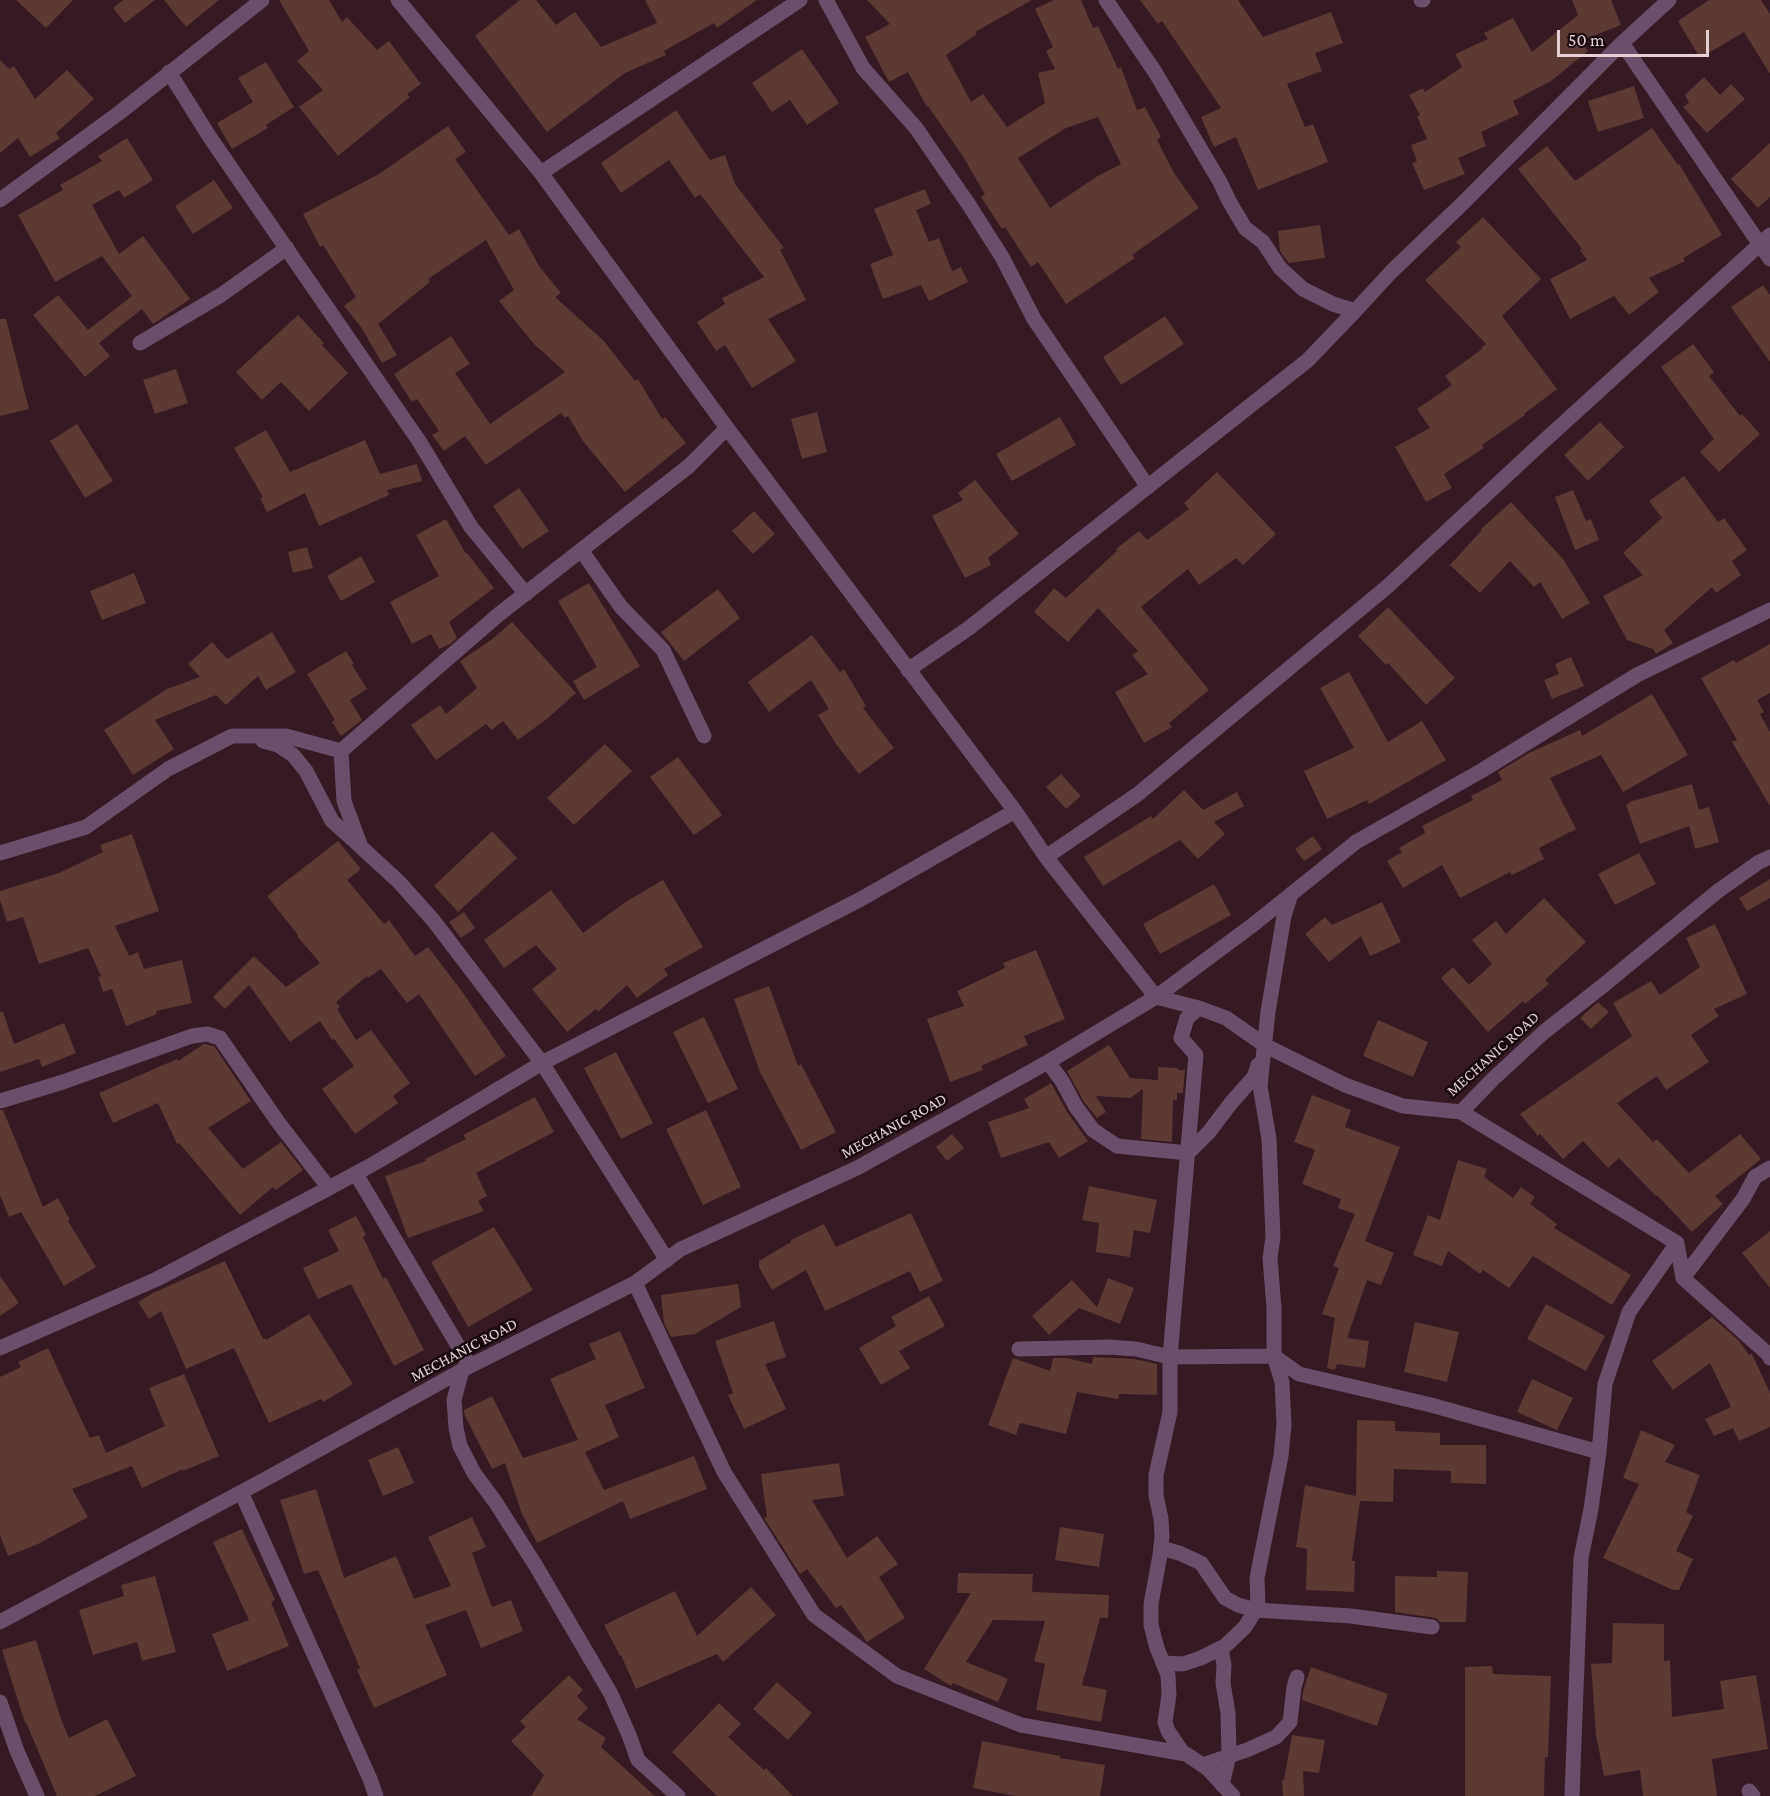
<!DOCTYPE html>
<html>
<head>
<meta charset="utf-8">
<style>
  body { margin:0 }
  #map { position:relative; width:1770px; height:1796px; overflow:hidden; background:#351923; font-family:"Crimson Pro",serif }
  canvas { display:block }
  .scale { position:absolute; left:1557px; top:30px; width:152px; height:27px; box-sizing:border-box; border:3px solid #e4cfd5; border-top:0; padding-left:8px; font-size:18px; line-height:21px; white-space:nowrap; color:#e4cfd5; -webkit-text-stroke:4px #15080d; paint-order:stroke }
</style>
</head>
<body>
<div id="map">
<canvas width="1770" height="1796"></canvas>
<div class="scale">50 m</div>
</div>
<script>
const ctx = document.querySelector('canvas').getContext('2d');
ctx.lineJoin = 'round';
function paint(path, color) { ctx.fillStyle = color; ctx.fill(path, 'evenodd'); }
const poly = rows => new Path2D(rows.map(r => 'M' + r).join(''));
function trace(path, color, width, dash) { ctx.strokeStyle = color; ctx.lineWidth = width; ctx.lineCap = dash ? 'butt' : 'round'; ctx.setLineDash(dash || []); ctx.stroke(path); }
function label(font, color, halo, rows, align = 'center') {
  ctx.font = font + ' "Crimson Pro",serif'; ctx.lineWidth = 5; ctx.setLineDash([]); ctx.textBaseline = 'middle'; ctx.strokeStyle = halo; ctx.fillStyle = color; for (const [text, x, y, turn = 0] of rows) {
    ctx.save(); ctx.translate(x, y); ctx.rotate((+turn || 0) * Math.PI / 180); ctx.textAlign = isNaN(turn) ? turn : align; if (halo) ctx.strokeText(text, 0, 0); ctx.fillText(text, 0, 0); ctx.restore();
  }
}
paint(poly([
  [16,0,73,0,46,28],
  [123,0,155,0,125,23,113,8],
  [164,0,219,0,186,27],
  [279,0,329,0,342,22,347,17,377,50,389,41,421,84,407,94,410,97,338,156,299,107,323,90,297,61,309,51],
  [520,0,536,0,556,25,575,12,601,47,657,23,645,0,757,0,717,28,714,23,664,51,666,55,625,73,547,132,475,36],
  [867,0,1032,0,975,32,977,34,946,55,971,102,983,94,1007,127,1045,103,1038,73,1055,69,1046,51,1053,47,1035,9,1054,0,1081,0,1093,28,1098,26,1118,69,1121,67,1137,110,1145,107,1161,137,1157,140,1174,173,1199,208,1132,255,1135,258,1066,304,1038,262,1031,267,1005,227,1002,229,981,197,985,194,962,155,928,106,927,107,908,72,889,82,865,37,890,24],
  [1098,117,1121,164,1096,177,1050,208,1018,158,1066,128],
  [1140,0,1238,0,1263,37,1331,12,1343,43,1315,53,1322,71,1287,84,1305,127,1313,124,1328,162,1258,190,1236,137,1214,147,1201,117,1221,108,1162,21,1158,24],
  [1572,0,1611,0,1621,25,1580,41,1588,51,1551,81,1513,101,1519,114,1481,132,1486,146,1458,158,1465,174,1424,190,1412,163,1417,161,1411,145,1427,139,1417,116,1420,115,1409,95,1423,88,1425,92,1462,67,1455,54,1488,39,1484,33,1513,18,1532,52,1578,15],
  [1709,0,1761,0,1770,14,1770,74,1744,32,1700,58,1678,21],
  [802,49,839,103,807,125,790,100,772,112,752,83],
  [0,60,9,69,14,66,35,99,67,70,94,99,56,133,60,138,30,157,18,138,0,153],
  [266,62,294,107,266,125,268,128,232,149,217,123,253,102,238,78],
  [1704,77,1720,95,1731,84,1745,99,1707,133,1683,107,1689,103,1685,95],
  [1634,86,1644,118,1598,132,1588,101],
  [676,110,710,160,725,155,735,184,784,248,780,250,806,300,768,319,796,361,752,388,725,345,716,351,697,322,725,304,722,298,764,277,700,194,695,198,669,160,621,193,601,163],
  [448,126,466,152,455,159,509,235,519,229,539,266,561,293,555,297,604,341,635,381,638,379,662,419,665,417,686,443,625,492,583,441,568,416,565,418,561,413,486,465,465,436,444,451,432,435,439,431,417,399,412,402,394,374,451,336,470,364,455,373,490,424,565,372,534,344,499,301,514,290,486,240,428,279,430,282,378,324,397,355,382,363,361,327,344,306,356,297,323,245,320,247,303,214,379,174],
  [1652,128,1678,165,1679,164,1722,235,1683,258,1685,261,1649,278,1659,292,1629,315,1614,296,1570,319,1550,279,1587,260,1580,250,1582,249,1518,169,1547,146,1575,181],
  [127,138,153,180,124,198,119,190,92,205,119,254,143,236,190,299,153,324,142,309,99,343,110,356,85,377,33,315,58,295,88,330,132,296,102,256,55,282,18,215,63,190,60,185,102,161,98,156],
  [1770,143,1770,197,1758,208,1731,179],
  [214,180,233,208,193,234,175,206],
  [925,189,931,204,916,210,929,242,939,238,952,271,961,267,968,282,929,301,921,285,883,299,870,264,893,255,874,209],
  [1483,217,1541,279,1502,316,1557,389,1524,414,1525,415,1482,445,1484,448,1444,474,1452,488,1426,502,1395,447,1430,428,1417,409,1452,385,1445,376,1482,349,1481,348,1486,344,1425,280,1461,247,1456,242],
  [1320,225,1325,258,1289,263,1280,251,1278,231],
  [1763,285,1770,295,1770,362,1731,307],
  [298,315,324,343,322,345,348,373,309,411,281,382,262,400,236,372],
  [1165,316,1184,344,1121,385,1103,357],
  [0,319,6,319,29,409,0,416],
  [1693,344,1714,372,1709,376,1740,416,1742,414,1760,434,1719,472,1700,452,1714,439,1661,367],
  [176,369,188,403,155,414,143,380],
  [817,412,827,452,802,459,791,419],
  [1060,417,1076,445,1012,481,996,454],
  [1600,422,1624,447,1588,481,1564,455],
  [77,424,113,481,85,498,50,441],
  [266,430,290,472,365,440,380,474,417,464,422,481,387,490,389,495,319,526,305,493,267,512,260,498,263,497,234,448],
  [1217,472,1276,534,1243,565,1236,558,1199,585,1188,569,1141,607,1209,690,1169,723,1172,727,1144,743,1115,692,1148,674,1132,655,1138,651,1098,608,1068,642,1034,612,1054,588,1066,598,1117,551,1116,549,1139,531,1147,540,1189,509,1184,503],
  [1684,476,1718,522,1724,518,1747,550,1732,561,1741,575,1716,593,1712,587,1664,630,1673,643,1656,654,1653,649,1627,640,1603,596,1643,575,1623,553,1662,518,1649,501],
  [975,480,1019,534,988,558,991,565,965,578,932,516,963,500,958,493],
  [519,488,549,531,522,549,493,506],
  [1573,490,1586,521,1591,519,1599,540,1575,550,1555,497],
  [1511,502,1563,559,1590,603,1562,619,1540,582,1534,587,1510,561,1480,593,1450,565,1482,530,1481,529],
  [754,511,775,534,753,554,732,531],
  [446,519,466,554,467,553,494,588,449,622,457,638,450,644,439,649,431,634,412,644,390,602,439,576,416,535],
  [307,547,313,568,293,573,288,552],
  [361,556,375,582,341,601,327,576],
  [134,573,146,603,102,620,90,591],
  [589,583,640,666,584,700,573,681,597,667,558,601],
  [718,589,740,618,684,661,661,632],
  [1388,607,1455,678,1426,705,1388,663,1386,665,1358,636],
  [512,622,576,693,548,718,518,740,503,721,492,730,486,724,436,760,411,725,440,705,446,714,477,688,460,661,491,640],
  [272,632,296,672,266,690,258,676,226,705,216,695,155,720,174,749,133,775,104,730,167,689,200,677,188,664,212,642,227,659],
  [812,635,840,672,844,669,866,706,863,708,894,748,859,774,836,744,818,715,829,709,811,680,769,712,748,682],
  [1770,644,1770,693,1757,700,1764,712,1760,714,1770,732,1770,806,1732,742,1737,740,1701,678,1734,660,1736,663],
  [346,651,354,664,352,665,367,689,350,700,362,720,341,736,332,722,335,720,307,674],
  [1571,657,1584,686,1552,699,1544,680,1559,674,1555,664],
  [1349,672,1388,742,1422,721,1446,760,1369,804,1367,800,1327,819,1304,771,1354,748,1320,688],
  [1652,694,1688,755,1623,792,1601,755,1550,778,1576,829,1539,848,1544,859,1512,875,1510,872,1460,898,1442,865,1403,888,1387,861,1402,852,1399,848,1425,833,1422,826,1473,800,1471,796,1502,780,1498,772,1529,753,1580,730,1582,736],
  [605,744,632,771,574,825,547,798],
  [678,757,722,815,694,835,650,777],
  [1061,774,1081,796,1066,809,1046,787],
  [1692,784,1699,810,1709,807,1719,842,1695,849,1689,826,1640,844,1626,805,1630,803,1629,802],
  [1184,790,1203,810,1237,792,1244,806,1214,822,1225,834,1198,859,1180,840,1103,886,1084,857,1151,816,1153,819],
  [492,831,517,858,458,912,434,886],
  [132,834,159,911,115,926,129,956,138,952,144,969,182,960,192,1003,156,1011,157,1014,126,1026,112,989,103,992,98,977,101,976,88,948,39,964,23,917,7,922,0,900,0,891,59,873,103,852,100,845],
  [1313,836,1322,849,1304,861,1295,849],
  [338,841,361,869,347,880,384,924,389,920,415,956,428,947,461,990,506,1056,475,1076,419,994,407,1003,381,969,368,978,367,976,336,1002,340,1007,337,1009,356,1040,371,1030,410,1083,393,1096,398,1103,355,1134,322,1089,354,1066,334,1039,332,1040,320,1021,290,1042,249,985,225,1009,213,997,254,956,286,987,320,963,297,936,298,935,267,896],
  [1639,853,1656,884,1615,905,1598,874],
  [1770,879,1770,898,1747,911,1739,898],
  [663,880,703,947,664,969,668,975,637,998,627,985,598,1012,596,1009,567,1032,532,989,557,969,536,945,504,968,484,940,551,890,583,933,627,901],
  [1214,884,1231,915,1160,954,1143,924],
  [1544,898,1586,942,1545,980,1549,984,1525,1004,1523,1001,1488,1032,1441,978,1453,967,1469,985,1492,964,1472,940,1496,921,1506,934],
  [1382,902,1401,942,1370,956,1361,936,1329,962,1305,934,1325,917,1332,925],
  [464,912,475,928,461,938,449,922],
  [1715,924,1747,994,1714,1009,1719,1016,1691,1035,1709,1062,1666,1090,1657,1076,1617,1103,1653,1142,1657,1139,1689,1173,1740,1134,1761,1159,1715,1196,1723,1204,1692,1232,1657,1195,1656,1196,1619,1158,1608,1168,1583,1141,1563,1159,1540,1134,1538,1136,1520,1114,1632,1036,1613,1003,1651,981,1660,995,1700,967,1686,938],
  [1036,950,1065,1019,1024,1036,1028,1045,981,1066,983,1070,950,1082,927,1019,964,1006,957,991,1005,968,1003,963],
  [769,986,798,1066,801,1064,836,1132,801,1150,760,1072,734,999],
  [1598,1002,1609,1012,1591,1029,1580,1018],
  [0,1012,3,1012,14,1044,64,1023,76,1053,42,1067,39,1059,0,1072],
  [704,1017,738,1089,708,1103,673,1032],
  [1378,1020,1428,1042,1413,1077,1363,1056],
  [204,1044,214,1046,251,1101,208,1128,243,1169,281,1142,303,1170,276,1190,273,1187,240,1215,179,1143,177,1144,158,1103,113,1123,99,1093,177,1059,178,1061],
  [1109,1045,1130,1078,1158,1080,1158,1067,1178,1068,1178,1070,1185,1070,1183,1093,1177,1093,1177,1100,1173,1100,1172,1142,1141,1139,1143,1089,1130,1098,1096,1096,1106,1112,1097,1118,1084,1102,1067,1071],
  [616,1052,653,1123,621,1139,584,1068],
  [1051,1083,1067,1112,1088,1141,1059,1158,1049,1142,1001,1158,988,1122,1029,1108,1024,1099],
  [1312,1095,1351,1110,1345,1127,1400,1147,1365,1241,1394,1253,1381,1285,1367,1280,1347,1338,1369,1341,1365,1368,1337,1364,1335,1370,1327,1368,1335,1318,1322,1314,1339,1268,1333,1266,1355,1214,1338,1208,1341,1199,1302,1184,1315,1150,1294,1142],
  [535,1097,554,1132,476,1173,487,1196,478,1201,484,1211,408,1238,385,1176,426,1161,425,1159,466,1139,463,1135],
  [0,1110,3,1110,43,1207,58,1198,70,1220,68,1221,96,1267,64,1286,21,1212,9,1217,0,1195],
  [706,1110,741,1187,703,1205,666,1129],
  [952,1134,964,1148,947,1161,936,1147],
  [1458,1160,1487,1169,1484,1177,1513,1198,1521,1187,1535,1197,1530,1204,1557,1224,1554,1228,1631,1275,1612,1305,1533,1256,1509,1288,1483,1270,1480,1274,1448,1251,1442,1266,1413,1255,1428,1215,1440,1220],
  [1089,1186,1157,1200,1150,1233,1134,1230,1130,1257,1096,1252,1099,1223,1082,1220],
  [911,1213,943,1281,920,1292,910,1271,825,1311,806,1270,772,1290,759,1267,759,1261,791,1242,791,1240,824,1224,836,1247],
  [356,1216,366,1235,363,1237,383,1279,386,1277,424,1350,394,1366,351,1284,318,1299,303,1268,339,1251,328,1230],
  [494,1227,533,1290,468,1327,431,1262],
  [1770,1231,1770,1288,1742,1253],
  [225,1261,263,1339,265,1338,266,1340,309,1314,353,1384,323,1402,321,1399,269,1423,234,1348,186,1369,161,1311,149,1319,138,1302,153,1293],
  [0,1276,19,1303,0,1316],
  [1108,1278,1134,1288,1120,1324,1079,1308,1049,1335,1032,1316,1072,1280,1097,1307],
  [738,1284,741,1307,695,1334,671,1337,664,1323,661,1295],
  [929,1296,945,1326,899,1351,910,1368,881,1385,859,1348,896,1326,891,1317],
  [1546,1304,1605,1336,1586,1371,1527,1339],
  [1712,1317,1739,1341,1749,1355,1752,1354,1770,1393,1770,1427,1739,1441,1733,1428,1714,1436,1705,1419,1731,1407,1710,1363,1673,1390,1652,1361],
  [774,1321,786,1357,765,1364,786,1409,744,1429,728,1395,733,1393,715,1341],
  [1415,1322,1459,1332,1447,1382,1404,1372],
  [620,1331,645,1388,605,1405,619,1437,585,1452,604,1490,694,1456,707,1489,630,1519,623,1501,537,1543,522,1514,505,1463,492,1469,465,1416,464,1410,492,1396,523,1458,578,1440,550,1379,596,1359,589,1344],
  [48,1348,90,1438,99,1435,106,1453,165,1426,149,1388,184,1374,219,1456,183,1471,183,1469,142,1488,132,1466,72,1489,88,1517,38,1544,8,1556,0,1535,0,1377,21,1367,18,1362],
  [1093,1357,1134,1359,1157,1364,1157,1395,1119,1394,1118,1399,1077,1392,1066,1434,1020,1423,1016,1435,988,1425,1013,1358,1050,1371,1053,1358,1066,1358,1092,1364],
  [1532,1379,1573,1398,1557,1430,1517,1412],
  [1357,1420,1395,1421,1395,1431,1440,1433,1440,1445,1486,1445,1486,1484,1451,1483,1451,1471,1394,1469,1393,1502,1360,1501,1352,1561,1355,1561,1354,1592,1306,1590,1307,1549,1296,1547,1305,1485,1356,1496],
  [1641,1430,1675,1445,1665,1462,1700,1475,1686,1512,1693,1516,1676,1551,1693,1559,1679,1590,1673,1590,1603,1558,1639,1484,1623,1478],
  [398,1447,414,1483,383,1496,368,1460],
  [839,1463,844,1496,812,1500,847,1558,877,1536,898,1564,879,1577,905,1618,867,1642,841,1605,836,1608,807,1569,800,1574,764,1518,767,1517,761,1474],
  [316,1489,344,1578,396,1556,414,1599,451,1586,428,1537,472,1517,486,1547,472,1553,492,1607,511,1600,523,1631,481,1648,466,1610,425,1625,447,1675,374,1708,357,1670,360,1668,318,1570,304,1574,280,1500],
  [1060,1527,1104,1534,1099,1567,1055,1560],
  [242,1529,275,1600,271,1602,289,1646,227,1671,212,1634,249,1620,213,1542],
  [1437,1571,1468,1572,1466,1622,1440,1622,1436,1618,1395,1612,1395,1576,1437,1577],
  [958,1573,1033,1574,1032,1592,1109,1595,1108,1618,1100,1618,1082,1685,1107,1690,1101,1722,1036,1710,1045,1664,1034,1661,1045,1621,993,1620,966,1662,1008,1679,998,1702,953,1683,951,1686,924,1669,971,1593,957,1593],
  [155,1576,176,1652,142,1661,137,1642,93,1655,79,1610,124,1596,121,1585],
  [751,1587,776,1615,723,1662,717,1654,636,1689,621,1655,620,1656,604,1625,675,1591,697,1636],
  [1613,1623,1664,1624,1664,1661,1670,1660,1672,1717,1724,1709,1720,1681,1756,1675,1768,1749,1712,1759,1717,1796,1643,1796,1640,1770,1604,1776,1596,1735,1591,1664,1612,1663],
  [36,1640,61,1719,69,1738,107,1719,136,1776,95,1796,57,1796,26,1722,25,1723,2,1650],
  [1492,1666,1493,1674,1551,1676,1548,1757,1545,1757,1544,1796,1465,1796,1465,1667],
  [1311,1667,1388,1694,1377,1726,1302,1700,1303,1691],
  [569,1675,583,1690,577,1696,588,1708,577,1719,606,1738,601,1747,655,1796,531,1796,544,1775,511,1741,526,1727,520,1721],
  [777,1682,812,1713,788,1740,753,1709],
  [719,1703,741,1724,728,1737,764,1770,766,1768,793,1796,717,1796,672,1752],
  [1292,1735,1325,1740,1319,1773,1303,1771,1304,1796,1283,1796,1282,1780,1284,1780],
  [982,1741,1060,1756,1060,1758,1105,1765,1100,1796,1016,1796,973,1788]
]), '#5b3a34');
trace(poly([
  [398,0,541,173,727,428,1015,811,1046,857,1156,997,1254,924,1356,842,1481,771,1637,675,1770,610],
  [826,0,863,68,916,128,969,205,1002,257,1034,319,1148,487],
  [1106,0,1155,72,1220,182,1229,201,1245,228,1263,242,1280,268,1303,289,1333,304,1355,311],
  [1421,0,1423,0],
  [1622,43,1770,259],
  [169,72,209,136,419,441,471,527,526,594],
  [541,173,800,0],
  [0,200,119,113,262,0],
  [140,343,221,295,287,248],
  [581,550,621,607,663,650,704,736],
  [908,670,969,628,1308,360,1355,311,1392,271,1463,203,1622,43,1669,0],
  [263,741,278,745,293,755,306,771,332,821,359,845],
  [341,751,344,801,361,847,399,882,433,920,542,1063,667,1260],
  [0,853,86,827,168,769,232,736,286,736,341,751,498,615,689,466,727,428],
  [1046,857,1138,794,1388,586,1533,451,1770,235],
  [1048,1062,1062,1081,1076,1107,1093,1130,1117,1146,1188,1153,1209,1132,1231,1103,1254,1077,1258,1065],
  [0,1101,63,1082,192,1036,207,1034,220,1038,278,1122,329,1188],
  [1461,1112,1677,1243,1683,1278,1769,1355,1770,1358],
  [356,1174,470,1366],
  [1683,1278,1743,1199,1755,1177,1770,1168],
  [635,1283,724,1472,814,1615,897,1676,1021,1725,1186,1754,1207,1768,1233,1796],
  [0,1348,157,1279,329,1188,375,1163,542,1063,861,899,1015,811],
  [1019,1349,1110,1347,1136,1349,1170,1357,1274,1356,1299,1374,1431,1405,1599,1452],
  [462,1370,454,1400,456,1428,460,1446,474,1473,496,1503,536,1566,611,1694,629,1735,638,1760,678,1796],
  [241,1492,370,1779,376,1796],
  [1161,1548,1179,1553,1201,1563,1225,1598,1238,1605,1256,1610,1351,1616,1432,1627],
  [0,1622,273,1475,470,1366,635,1283,681,1249,857,1168,1048,1062,1156,997,1199,1008,1226,1018,1266,1046,1345,1085,1403,1106,1461,1112,1493,1079,1544,1032,1605,984,1718,891,1759,862,1770,857],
  [1221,1648,1224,1665,1223,1683,1228,1713,1229,1755,1222,1785],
  [1163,1663,1183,1664,1201,1658,1225,1646,1245,1627,1258,1606,1257,1578,1281,1456,1284,1425,1282,1382,1274,1356,1274,1308,1270,1258,1273,1237,1269,1139,1260,1086,1268,1012,1284,916,1291,894],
  [0,1702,17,1751,37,1796],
  [1183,1753,1168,1731,1165,1722,1169,1695,1168,1675,1157,1648,1151,1625,1151,1604,1160,1555,1162,1536,1161,1519,1156,1495,1156,1475,1170,1412,1170,1357,1196,1055,1181,1038,1187,1018,1199,1008],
  [1202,1765,1247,1750,1276,1737,1290,1722,1294,1687,1297,1677],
  [1749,1791,1753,1796],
  [1572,1796,1581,1558,1591,1509,1599,1452,1605,1384,1629,1312,1677,1243]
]), '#694f6a', 15);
label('16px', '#e4cfd5', '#15080d', [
  ["MECHANIC ROAD",1493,1054,-42],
  ["MECHANIC ROAD",894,1126,-29],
  ["MECHANIC ROAD",464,1350,-28]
]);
</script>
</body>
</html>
